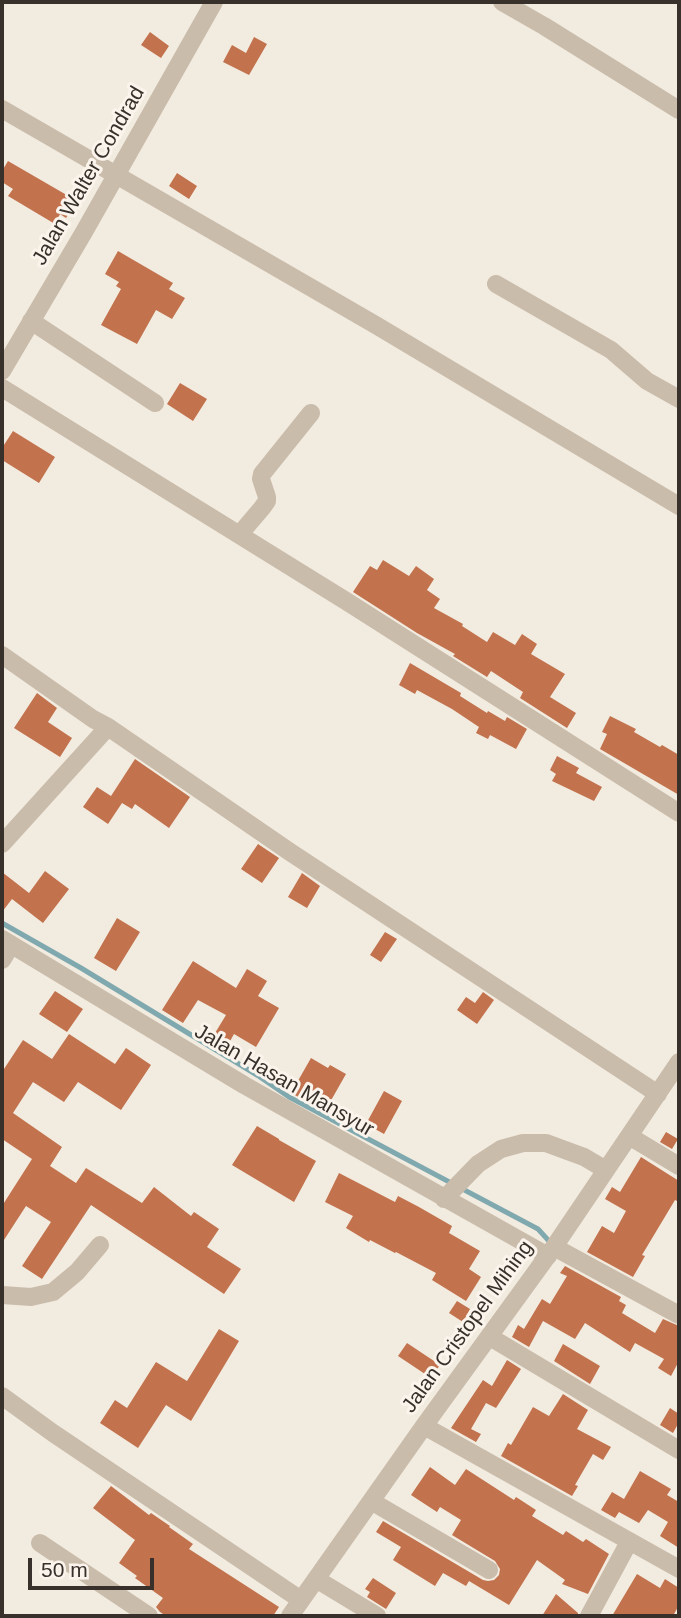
<!DOCTYPE html>
<html>
<head>
<meta charset="utf-8">
<style>
  body { margin:0 }
  #map { position:relative; width:681px; height:1618px; overflow:hidden; background:#f2ebdf; font-family:Helvetica,sans-serif }
  canvas { display:block }
  .frame { position:absolute; inset:0; border:4px solid #38302a; pointer-events:none }
  .scale { position:absolute; left:28px; top:1558px; width:126px; height:32px; box-sizing:border-box; border:4px solid #38302a; border-top:0; padding-left:9px; font-size:21px; line-height:24px; white-space:nowrap; color:#38302a; -webkit-text-stroke:5px #faf4ec; paint-order:stroke }
</style>
</head>
<body>
<div id="map">
<canvas width="681" height="1618"></canvas>
<div class="frame"></div>
<div class="scale">50 m</div>
</div>
<script>
const ctx = document.querySelector('canvas').getContext('2d');
ctx.lineJoin = 'round';
const poly = rows => new Path2D(rows.map(r => 'M' + r).join(''));
function trace(path, color, width, dash) { ctx.strokeStyle = color; ctx.lineWidth = width; ctx.lineCap = dash ? 'butt' : 'round'; ctx.setLineDash(dash || []); ctx.stroke(path); }
function paint(path, color) { ctx.fillStyle = color; ctx.fill(path, 'evenodd'); }
function label(font, color, halo, rows, align = 'center') {
  ctx.font = font + ' Helvetica,sans-serif'; ctx.lineWidth = 6; ctx.setLineDash([]); ctx.textBaseline = 'middle'; ctx.strokeStyle = halo; ctx.fillStyle = color; for (const [text, x, y, turn = 0] of rows) {
    ctx.save(); ctx.translate(x, y); ctx.rotate((+turn || 0) * Math.PI / 180); ctx.textAlign = isNaN(turn) ? turn : align; if (halo) ctx.strokeText(text, 0, 0); ctx.fillText(text, 0, 0); ctx.restore();
  }
}
trace(poly([
  [2,923,81,968,257,1075,289,1097,538,1229,549,1241]
]), '#7fa9af', 5);
paint(poly([
  [150,32,169,46,161,58,141,45],
  [254,37,267,44,249,75,223,62,232,45,246,53],
  [8,161,77,201,66,218,60,214,55,224,8,196,13,189,2,182,2,171],
  [177,173,197,186,189,199,169,186],
  [118,251,173,283,169,289,185,298,172,319,156,310,137,344,101,325,121,289,116,286,119,282,105,274],
  [180,383,207,399,193,421,167,404],
  [13,431,55,457,39,483,2,460,2,448],
  [383,560,409,576,416,566,434,579,427,590,440,599,434,608,463,624,462,626,487,642,493,632,515,645,522,634,537,644,531,654,565,674,550,697,576,713,567,728,520,698,523,692,491,671,487,677,453,656,455,654,417,633,353,592,370,566,377,570],
  [410,663,461,693,460,696,487,713,488,711,505,721,507,717,527,729,516,749,490,735,488,739,476,733,479,727,452,709,417,690,415,694,399,685],
  [37,693,57,708,48,722,72,738,60,757,14,728],
  [610,716,636,729,634,732,660,747,662,745,679,755,679,795,600,749,607,734,602,732],
  [557,756,579,768,576,773,602,787,594,801,552,781,556,774,550,770],
  [135,759,190,797,169,828,135,804,132,809,122,803,108,824,83,807,97,787,111,796],
  [258,844,279,858,262,883,241,869],
  [45,871,69,889,43,923,12,899,2,912,2,872,29,893],
  [302,873,320,886,307,908,288,897],
  [117,918,140,932,116,971,94,958],
  [385,932,397,939,381,962,370,955],
  [193,961,236,988,247,969,267,981,258,996,279,1008,256,1047,234,1034,224,1052,209,1043,226,1015,198,1000,183,1023,162,1010],
  [55,991,83,1009,67,1032,39,1014],
  [483,992,494,1000,477,1024,457,1010,466,997,475,1003],
  [69,1034,115,1064,126,1048,151,1065,121,1110,78,1082,64,1102,33,1082,13,1113,62,1147,50,1166,76,1183,86,1168,142,1203,154,1187,191,1216,194,1212,219,1229,207,1247,241,1269,224,1294,91,1205,42,1279,22,1266,51,1222,26,1206,2,1243,2,1206,32,1159,2,1139,2,1072,23,1040,52,1059],
  [311,1058,328,1068,330,1065,346,1074,325,1111,291,1093],
  [384,1091,402,1101,384,1134,366,1124],
  [257,1126,279,1139,279,1140,316,1161,294,1202,232,1165],
  [666,1132,678,1139,672,1149,660,1142],
  [641,1157,679,1181,679,1202,675,1200,642,1255,645,1256,633,1277,587,1252,602,1226,614,1233,626,1211,605,1199,612,1187,620,1192],
  [339,1173,395,1202,398,1196,419,1207,452,1226,449,1233,480,1251,469,1269,481,1277,466,1301,432,1280,436,1273,396,1252,395,1253,370,1240,369,1242,346,1228,353,1216,325,1202],
  [565,1266,621,1297,619,1301,626,1305,622,1313,655,1333,663,1319,679,1326,679,1361,671,1376,658,1368,664,1359,635,1343,630,1352,585,1323,575,1339,543,1321,529,1347,512,1337,518,1325,524,1329,542,1299,550,1304,567,1276,560,1273],
  [457,1301,470,1309,463,1322,449,1313],
  [219,1329,239,1341,191,1421,166,1405,138,1448,100,1423,115,1400,127,1408,156,1362,187,1381],
  [407,1343,440,1365,431,1378,398,1356],
  [563,1344,600,1366,590,1384,554,1361],
  [507,1360,521,1369,496,1408,486,1403,471,1429,481,1434,476,1442,451,1428,483,1380,492,1386],
  [563,1394,588,1410,577,1429,611,1447,603,1460,593,1454,575,1485,578,1486,572,1496,501,1456,508,1443,511,1445,533,1407,549,1416],
  [670,1408,679,1414,679,1422,673,1433,660,1425],
  [430,1467,455,1485,466,1469,514,1500,516,1497,536,1510,532,1516,563,1535,566,1531,583,1542,586,1539,609,1554,588,1594,562,1584,565,1580,537,1560,509,1605,469,1581,466,1586,443,1573,435,1586,393,1560,401,1547,376,1532,383,1521,483,1580,488,1581,494,1580,499,1575,500,1569,495,1561,452,1535,461,1520,440,1507,437,1512,411,1495],
  [640,1471,671,1489,667,1495,679,1502,679,1548,660,1536,668,1522,648,1510,639,1523,619,1512,615,1518,601,1510,612,1492,624,1499],
  [111,1486,149,1515,151,1513,170,1526,169,1527,193,1544,189,1549,279,1607,273,1616,166,1616,160,1612,156,1607,163,1598,135,1578,137,1576,119,1563,135,1540,93,1508],
  [637,1574,660,1588,665,1579,679,1588,679,1605,673,1616,612,1616],
  [373,1578,396,1593,386,1609,367,1597,370,1592,365,1589],
  [556,1594,578,1613,578,1616,542,1616]
]), '#c2724d');
trace(poly([
  [502,2,544,26,679,110],
  [2,109,374,324,679,506],
  [496,284,611,350,647,381,679,399],
  [31,321,155,403],
  [2,371,84,232,214,2],
  [2,388,346,601,679,813],
  [239,535,262,508,267,501,267,497,261,479,262,474,311,413],
  [2,655,93,719,108,727,290,852,658,1094],
  [2,844,108,727],
  [2,939,244,1085,548,1256],
  [2,960,11,945],
  [629,1136,679,1166],
  [444,1199,478,1164,501,1149,523,1143,546,1143,584,1157,606,1170],
  [554,1247,679,1315],
  [2,1295,31,1297,53,1292,77,1272,100,1245],
  [490,1337,679,1450],
  [2,1396,53,1433,301,1600],
  [424,1426,679,1569],
  [371,1501,489,1570],
  [40,1543,149,1616],
  [316,1579,377,1616],
  [290,1616,424,1426,554,1247,679,1062],
  [589,1616,629,1542]
]), '#cabcab', 18);
label('21px', '#38302a', '#faf4ec', [
  ["Jalan Walter Condrad",89,176,-60],
  ["Jalan Hasan Mansyur",284,1081,30],
  ["Jalan Cristopel Mihing",468,1327,-54]
]);
</script>
</body>
</html>
